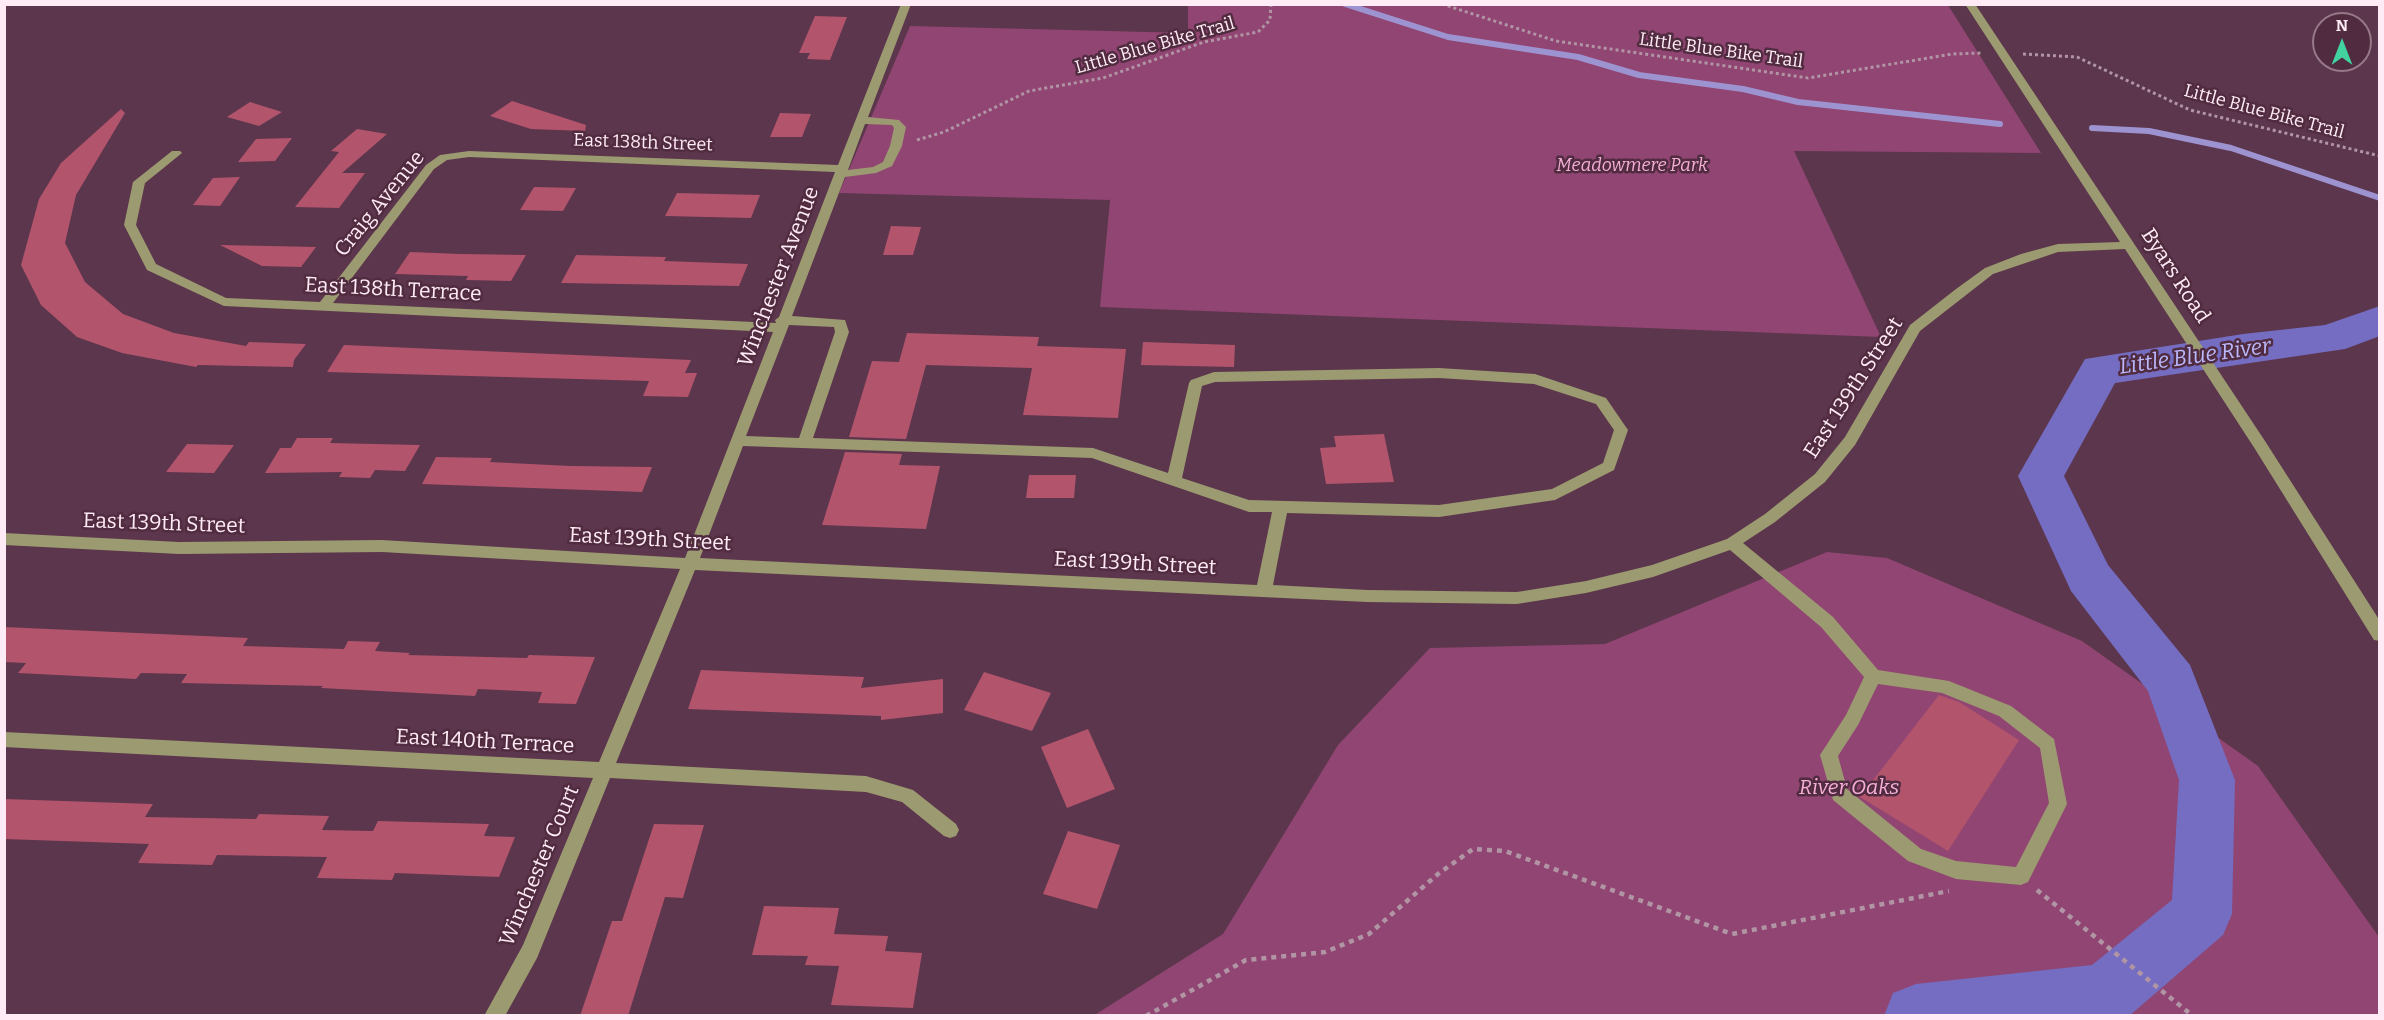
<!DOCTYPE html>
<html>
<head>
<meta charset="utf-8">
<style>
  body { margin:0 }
  #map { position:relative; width:2384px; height:1020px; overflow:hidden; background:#5c364c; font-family:Bitter,serif }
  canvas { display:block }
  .frame { position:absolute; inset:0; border:6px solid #ffebf5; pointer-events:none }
  .north { position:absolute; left:2312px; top:12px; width:60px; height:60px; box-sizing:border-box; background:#512c41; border:2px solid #977889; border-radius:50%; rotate:0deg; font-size:16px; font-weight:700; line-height:24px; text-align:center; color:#ffebf5 }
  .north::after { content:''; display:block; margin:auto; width:21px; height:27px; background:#41d4a1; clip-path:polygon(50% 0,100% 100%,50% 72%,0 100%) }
</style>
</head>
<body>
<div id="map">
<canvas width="2384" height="1020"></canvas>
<div class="frame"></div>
<div class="north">N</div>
</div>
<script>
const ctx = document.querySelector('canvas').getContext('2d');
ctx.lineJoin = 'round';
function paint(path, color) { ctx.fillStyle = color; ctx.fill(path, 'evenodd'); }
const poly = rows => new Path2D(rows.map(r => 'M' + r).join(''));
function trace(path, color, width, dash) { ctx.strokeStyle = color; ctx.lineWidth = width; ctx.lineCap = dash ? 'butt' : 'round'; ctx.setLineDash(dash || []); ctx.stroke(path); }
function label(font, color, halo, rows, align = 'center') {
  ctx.font = font + ' Bitter,serif'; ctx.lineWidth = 5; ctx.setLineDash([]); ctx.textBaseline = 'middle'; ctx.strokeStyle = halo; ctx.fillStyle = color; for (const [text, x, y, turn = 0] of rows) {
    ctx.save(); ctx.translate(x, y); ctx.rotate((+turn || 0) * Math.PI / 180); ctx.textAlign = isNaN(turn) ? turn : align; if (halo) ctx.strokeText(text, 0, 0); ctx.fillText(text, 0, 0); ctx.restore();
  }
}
paint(poly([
  [1188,4,1948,5,2041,153,1794,151,1881,337,1100,307,1110,200,839,193,910,26,1188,33],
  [1827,552,1887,558,2082,641,2258,766,2379,937,2379,1015,1093,1016,1223,934,1338,745,1430,648,1605,644]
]), '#914572');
trace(poly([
  [1345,4,1448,37,1578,57,1639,75,1743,89,1798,102,2000,124],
  [2092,128,2149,131,2231,148,2380,198]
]), '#9e93d1', 6);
paint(poly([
  [2380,306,2380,336,2345,349,2115,383,2064,476,2108,565,2190,665,2235,780,2232,914,2223,935,2129,1016,1884,1016,1893,993,1916,984,2092,965,2172,900,2179,780,2148,691,2071,591,2018,476,2085,359,2243,334,2325,325,2380,306]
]), '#746dc2');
paint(poly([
  [815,16,847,17,830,60,807,59,810,53,799,53],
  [512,101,586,125,585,131,531,129,490,116],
  [250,102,282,112,259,126,227,117],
  [121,109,125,113,76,195,65,243,85,282,123,314,174,333,246,346,249,342,306,344,294,360,293,367,198,365,196,367,122,353,77,337,41,305,21,265,39,199,61,163],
  [780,113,811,114,802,137,770,137],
  [357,129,387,134,342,173,365,173,339,208,295,207,339,152,331,151],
  [292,138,275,161,238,162,256,139],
  [240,177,220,206,193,205,213,178],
  [534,187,576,188,563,211,520,210],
  [677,193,717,194,760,195,751,218,665,216],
  [891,226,921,227,913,255,883,255],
  [220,245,316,247,301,267,262,266],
  [410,252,460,254,526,255,511,281,466,280,468,276,395,274],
  [576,255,666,257,664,261,748,264,739,286,561,283],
  [907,333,1039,337,1037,346,1126,349,1118,418,1023,415,1032,368,926,365,906,439,849,437,872,361,899,362],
  [1143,342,1235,345,1234,367,1141,365],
  [344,345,691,360,685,373,697,373,688,397,643,396,649,381,327,372],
  [1384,434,1394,482,1326,484,1320,448,1336,447,1334,436],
  [297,438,333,438,330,443,420,445,405,471,375,470,370,478,339,477,342,472,265,473,280,448,291,448],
  [187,444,234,445,214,473,166,472],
  [845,452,902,454,899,465,940,466,926,529,822,525],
  [436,457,492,458,490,462,570,466,652,467,642,492,422,484],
  [1029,475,1076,475,1074,498,1026,498],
  [4,627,248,638,243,646,344,649,348,641,380,642,375,651,410,653,408,655,527,658,529,655,595,657,576,704,538,703,542,692,478,689,475,696,321,688,323,686,181,683,187,674,141,673,136,679,18,673,26,663,4,662],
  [701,670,864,677,861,688,943,679,943,713,881,720,881,716,688,709],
  [984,672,1051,693,1032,731,964,710],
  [1939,695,1959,702,2019,740,1948,851,1860,797],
  [1088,729,1115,789,1067,808,1041,747],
  [4,799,153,804,145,817,256,819,259,814,329,816,322,830,373,831,378,821,489,824,484,836,515,837,499,877,395,873,392,880,317,878,327,857,217,855,212,865,138,863,149,844,4,839],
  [654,824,704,825,683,898,665,897,628,1016,580,1016,612,921,622,921],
  [1068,831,1120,845,1097,909,1043,894],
  [764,906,839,908,834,934,888,936,885,951,922,953,913,1008,831,1005,839,966,805,965,808,956,752,955]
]), '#b3546d');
trace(poly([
  [1442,4,1556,41,1808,78,1952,54,1982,53],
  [2023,54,2077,57,2190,110,2380,156],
  [917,140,944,132,1029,91,1103,78,1204,42,1258,32,1270,20,1271,4]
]), '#b195a5', 3, [3, 3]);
trace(poly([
  [2037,890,2193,1016],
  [1146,1016,1246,960,1325,952,1369,934,1438,874,1473,849,1505,851,1732,934,1949,891]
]), '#b195a5', 4.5, [5, 5]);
paint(poly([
  [901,4,911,4,868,117,899,120,906,127,902,146,892,166,876,173,845,177,792,316,845,320,849,332,813,438,1093,448,1168,473,1189,383,1191,380,1214,372,1439,368,1535,374,1606,398,1628,430,1614,470,1555,500,1439,517,1287,513,1273,585,1367,590,1517,592,1586,581,1652,565,1727,539,1765,514,1815,474,1845,437,1910,325,1956,289,1985,268,2021,254,2058,244,2120,242,1965,4,1975,4,2265,441,2380,621,2380,641,2374,640,2255,449,2125,249,2058,252,1993,274,1920,331,1855,445,1825,482,1775,522,1743,543,1833,617,1878,670,1949,681,2011,706,2054,739,2067,804,2028,882,2021,885,1956,879,1908,861,1833,800,1820,755,1846,715,1864,677,1821,627,1730,550,1653,577,1586,593,1517,604,1367,602,695,570,616,763,866,776,913,790,956,824,959,830,956,836,950,838,944,836,902,802,866,792,610,778,537,958,505,1016,484,1016,523,945,593,778,4,747,4,732,599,762,680,569,382,552,179,554,4,545,4,533,179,542,382,540,685,558,773,332,224,306,147,270,124,225,133,182,172,151,180,151,182,153,145,183,136,225,156,264,226,298,320,302,426,165,440,155,469,151,838,165,901,4],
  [865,124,892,125,894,128,890,146,883,162,873,167,848,170,865,124],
  [469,157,835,172,779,317,775,320,776,323,333,303,434,169,447,160,469,157],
  [789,325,834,327,835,332,799,438,746,436,789,325],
  [1439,378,1534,384,1596,404,1614,430,1603,463,1552,489,1439,505,1249,500,1182,478,1202,386,1215,382,1439,378],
  [743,446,1092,458,1249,512,1272,512,1257,585,700,558,743,446],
  [1878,684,1942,693,1999,716,2040,748,2049,803,2016,867,1956,861,1921,849,1847,789,1838,756,1858,725,1878,684]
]), '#9c9a71');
label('18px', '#ffebf5', '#512c41', [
  ["Little Blue Bike Trail",1155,46,-16],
  ["Little Blue Bike Trail",1721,51,8],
  ["Little Blue Bike Trail",2264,112,15],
  ["East 138th Street",643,143,2]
]);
label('italic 18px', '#f5afd6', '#512c41', [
  ["Meadowmere Park",1632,166]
]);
label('21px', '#ffebf5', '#512c41', [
  ["Craig Avenue",380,204,-51],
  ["Byars Road",2175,276,57],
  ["Winchester Avenue",779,277,-69],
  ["East 138th Terrace",393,290,3],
  ["East 139th Street",1854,388,-57],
  ["East 139th Street",164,524,2],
  ["East 139th Street",650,540,3],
  ["East 139th Street",1135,564,3],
  ["East 140th Terrace",485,742,3],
  ["Winchester Court",540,866,-67]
]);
label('italic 21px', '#f5afd6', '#512c41', [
  ["River Oaks",1849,788]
]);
label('italic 22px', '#bab9fc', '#512c41', [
  ["Little Blue River",2195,357,-8]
]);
</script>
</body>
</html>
